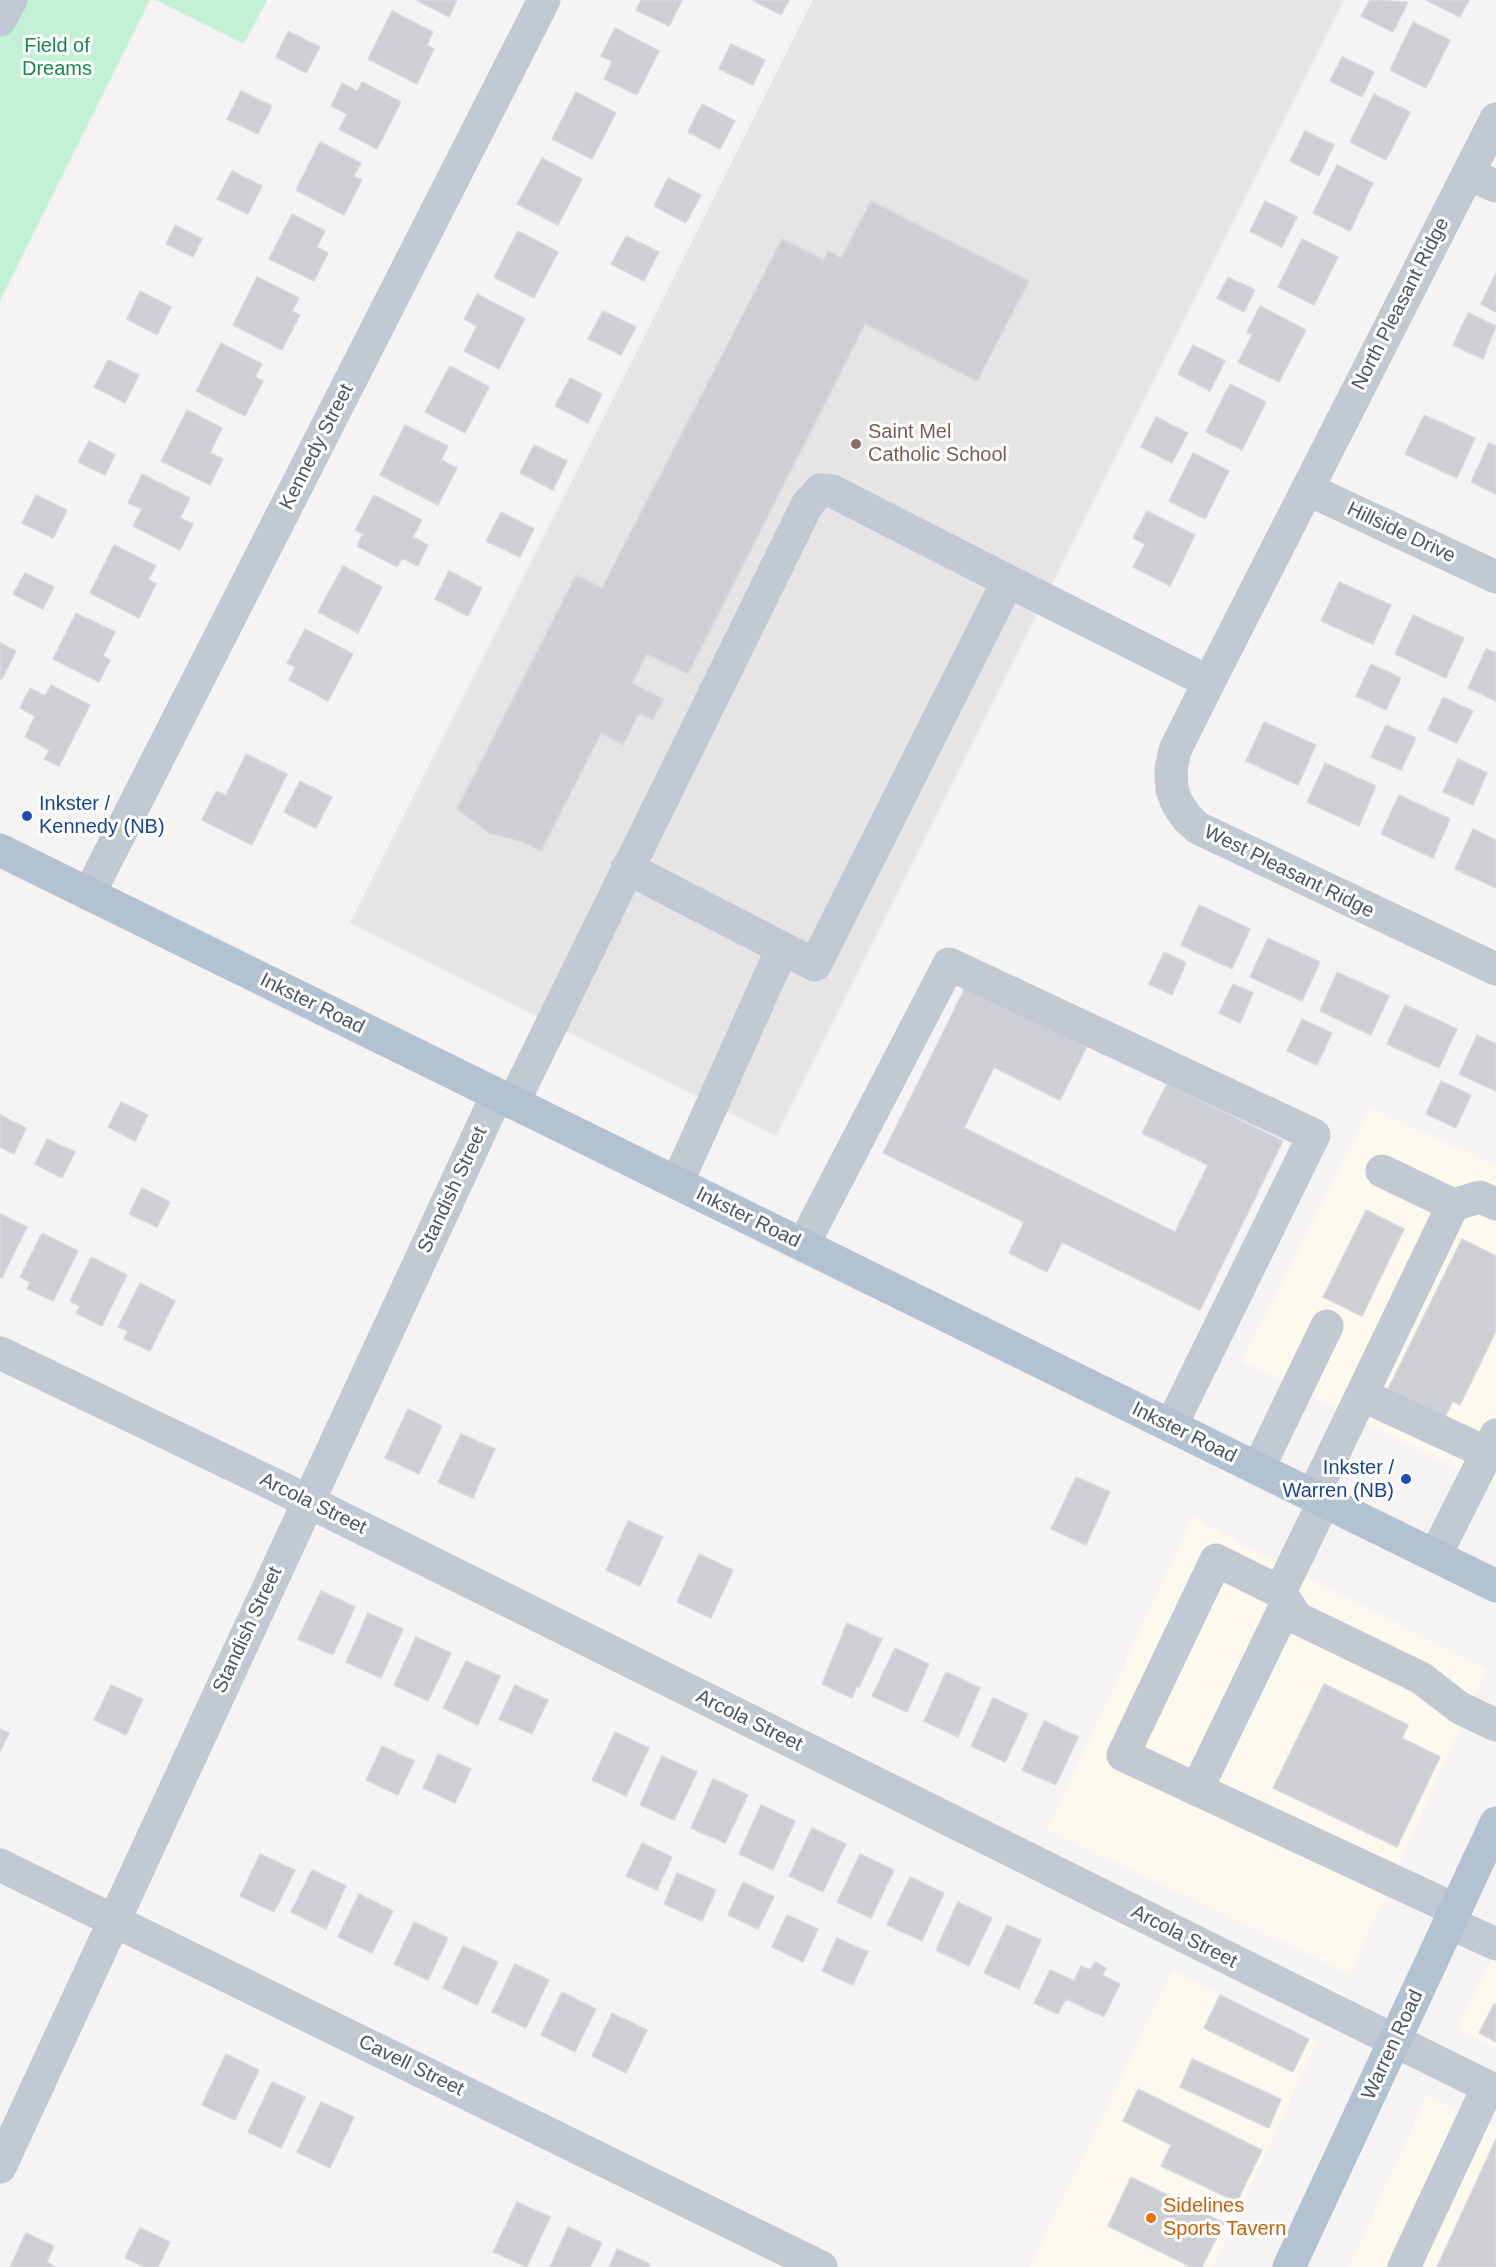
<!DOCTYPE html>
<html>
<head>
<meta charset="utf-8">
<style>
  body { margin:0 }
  canvas { display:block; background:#f5f3f3 }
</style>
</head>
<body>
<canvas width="1496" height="2267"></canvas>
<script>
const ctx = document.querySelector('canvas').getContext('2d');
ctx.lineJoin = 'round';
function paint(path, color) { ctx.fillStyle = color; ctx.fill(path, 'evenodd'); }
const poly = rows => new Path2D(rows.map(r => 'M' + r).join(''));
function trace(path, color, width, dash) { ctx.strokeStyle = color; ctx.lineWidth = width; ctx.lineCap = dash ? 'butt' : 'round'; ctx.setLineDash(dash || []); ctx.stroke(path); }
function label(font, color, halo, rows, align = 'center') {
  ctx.font = font + ' Helvetica,sans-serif'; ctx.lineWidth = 6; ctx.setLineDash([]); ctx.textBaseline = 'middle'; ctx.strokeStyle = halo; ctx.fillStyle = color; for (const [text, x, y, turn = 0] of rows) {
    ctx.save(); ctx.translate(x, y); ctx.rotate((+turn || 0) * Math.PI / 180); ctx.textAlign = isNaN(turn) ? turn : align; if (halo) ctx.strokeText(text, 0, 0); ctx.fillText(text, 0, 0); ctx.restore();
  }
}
paint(poly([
  [1370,1108,1496,1165,1496,1489,1242,1361],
  [1193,1516,1242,1545,1487,1669,1350,1974,1047,1830],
  [1496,1950,1496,2048,1457,2029],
  [1172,1971,1317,2042,1213,2267,1030,2267],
  [1427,2095,1496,2128,1496,2267,1349,2267]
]), '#fdf9ef');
paint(poly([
  [813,0,1344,0,776,1136,350,923]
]), '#e6e4e5');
paint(poly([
  [0,0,150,0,0,301],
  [155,0,267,0,244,44]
]), '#c3f1d5');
const building = poly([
  [416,0,457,0,449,17,416,0],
  [641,0,682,0,669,26,636,10,641,0],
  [752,0,789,0,781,15,752,0],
  [1370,0,1408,2,1393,32,1361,16,1370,0],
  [1426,0,1469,0,1460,17,1426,0],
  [392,11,433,32,427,45,434,49,417,84,368,59,392,11],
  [1413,22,1450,40,1426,88,1390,70,1413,22],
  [615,28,659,51,637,95,604,79,612,61,601,56,615,28],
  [288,31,320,47,306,73,276,57,288,31],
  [731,44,765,60,753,85,719,69,731,44],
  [1342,57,1374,72,1362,97,1330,81,1342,57],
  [362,82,401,102,377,149,339,129,347,114,331,106,342,83,357,91,362,82],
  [241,91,272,106,258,134,227,119,241,91],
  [576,92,616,113,592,159,552,139,576,92],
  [1374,94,1410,112,1386,160,1350,142,1374,94],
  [702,104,735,121,720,149,688,132,702,104],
  [1305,131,1334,145,1319,176,1290,161,1305,131],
  [320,142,361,163,354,176,362,180,344,215,296,190,320,142],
  [542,158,582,179,558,225,517,204,542,158],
  [1337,165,1373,183,1350,231,1313,213,1337,165],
  [232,171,262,186,248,214,217,199,232,171],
  [668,178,701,195,686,223,654,206,668,178],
  [871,201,1029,281,977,381,865,324,688,674,647,654,632,683,663,699,653,720,639,713,623,745,601,733,541,851,523,842,489,833,457,809,576,575,602,588,782,239,824,260,828,251,841,258,871,201],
  [1265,201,1297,217,1282,247,1250,231,1265,201],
  [292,214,325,231,317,247,328,253,314,281,269,259,292,214],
  [175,225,202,239,193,257,166,244,175,225],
  [518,231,558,252,534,298,494,277,518,231],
  [626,236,659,252,644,281,611,264,626,236],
  [1302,239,1338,257,1314,305,1278,287,1302,239],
  [1496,273,1496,312,1481,304,1496,273],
  [257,277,299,298,292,311,300,315,282,350,233,325,257,277],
  [1228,277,1255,290,1244,312,1217,298,1228,277],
  [140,291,171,307,157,335,127,319,140,291],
  [477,294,525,319,499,369,464,351,477,326,464,319,477,294],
  [1260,306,1306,330,1279,382,1238,362,1252,335,1247,332,1260,306],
  [603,311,636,327,621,355,588,339,603,311],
  [1468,313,1496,326,1483,359,1453,345,1468,313],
  [221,343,262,364,255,377,263,381,245,416,196,391,221,343],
  [1193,345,1225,361,1210,391,1178,374,1193,345],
  [108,360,139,375,125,403,94,387,108,360],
  [450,366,489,387,465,433,425,412,450,366],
  [570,378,602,394,588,423,555,406,570,378],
  [1230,384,1266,402,1242,450,1206,432,1230,384],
  [187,410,222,428,210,453,223,459,210,485,161,461,187,410],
  [1424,415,1475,438,1457,478,1405,454,1424,415],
  [1156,417,1188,433,1172,463,1141,447,1156,417],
  [405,425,448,446,441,460,457,468,438,505,380,475,405,425],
  [89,441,115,455,105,475,78,462,89,441],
  [1489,443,1496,446,1496,494,1471,482,1489,443],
  [534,445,567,461,553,490,520,473,534,445],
  [1193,453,1229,471,1205,519,1169,501,1193,453],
  [142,474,190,498,180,518,193,524,180,550,133,526,142,509,128,503,142,474],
  [36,495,67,510,53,538,22,523,36,495],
  [374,495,422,520,413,537,428,545,418,566,402,558,397,567,357,546,363,534,355,530,374,495],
  [1147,511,1195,535,1170,586,1133,567,1145,544,1133,538,1147,511],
  [501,512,534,529,520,557,486,541,501,512],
  [114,545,156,566,148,580,156,584,139,618,90,593,114,545],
  [343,566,382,587,358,633,318,612,343,566],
  [449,571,482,588,468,616,435,599,449,571],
  [25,573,54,587,43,609,13,594,25,573],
  [1339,582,1391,605,1373,644,1321,621,1339,582],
  [76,613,115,632,103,656,110,660,99,682,53,659,76,613],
  [1413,615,1464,638,1446,678,1395,654,1413,615],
  [305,629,353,654,328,701,289,680,295,667,287,663,305,629],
  [0,643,16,651,2,679,0,678,0,643],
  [1486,649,1496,653,1496,701,1468,688,1486,649],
  [1371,664,1401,678,1386,710,1356,696,1371,664],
  [51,685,90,705,59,766,44,759,49,750,25,737,35,716,20,708,30,688,45,696,51,685],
  [1443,697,1473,711,1457,743,1428,730,1443,697],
  [1264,722,1316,745,1298,785,1246,761,1264,722],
  [1386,725,1416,738,1401,770,1371,757,1386,725],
  [246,754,287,774,252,845,202,820,216,791,226,795,246,754],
  [1458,759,1487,773,1473,805,1443,792,1458,759],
  [1325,763,1376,786,1359,826,1307,802,1325,763],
  [300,781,332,797,316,828,284,812,300,781],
  [1399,795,1450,819,1433,858,1381,834,1399,795],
  [1473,829,1496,840,1496,888,1455,869,1473,829],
  [1199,905,1250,929,1232,969,1181,945,1199,905],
  [1268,938,1320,962,1302,1001,1250,977,1268,938],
  [1164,952,1186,963,1172,995,1149,984,1164,952],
  [1337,972,1389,996,1371,1035,1320,1011,1337,972],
  [968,982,1089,1042,1060,1100,994,1067,964,1128,1175,1232,1208,1165,1142,1133,1167,1084,1283,1141,1200,1310,1062,1242,1047,1272,1009,1253,1024,1222,883,1153,968,982],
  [1233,984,1253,993,1240,1023,1219,1013,1233,984],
  [1405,1005,1457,1029,1439,1068,1387,1044,1405,1005],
  [1302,1019,1332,1033,1317,1065,1287,1051,1302,1019],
  [1477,1035,1496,1044,1496,1091,1459,1074,1477,1035],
  [1441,1081,1471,1095,1456,1128,1426,1114,1441,1081],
  [121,1102,148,1115,135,1141,108,1127,121,1102],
  [0,1115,26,1128,14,1154,0,1147,0,1115],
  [47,1139,75,1152,62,1178,35,1164,47,1139],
  [142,1188,170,1202,157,1227,129,1214,142,1188],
  [1366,1210,1404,1229,1362,1316,1323,1297,1366,1210],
  [0,1214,27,1227,2,1278,0,1277,0,1214],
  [42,1233,78,1251,53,1301,27,1289,30,1282,20,1277,42,1233],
  [1462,1239,1496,1256,1496,1331,1460,1405,1453,1401,1444,1419,1387,1391,1462,1239],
  [91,1257,127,1275,102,1326,76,1313,80,1306,70,1301,91,1257],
  [140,1283,175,1301,150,1351,124,1339,128,1331,118,1327,140,1283],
  [408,1409,442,1426,419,1474,385,1458,408,1409],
  [461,1434,495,1449,473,1498,438,1482,461,1434],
  [1076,1477,1110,1492,1086,1545,1051,1529,1076,1477],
  [628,1521,663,1537,640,1586,606,1570,628,1521],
  [699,1554,733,1570,711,1618,677,1602,699,1554],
  [321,1591,355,1607,333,1655,298,1639,321,1591],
  [368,1613,403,1629,381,1678,346,1662,368,1613],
  [847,1623,882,1639,859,1687,857,1686,852,1698,822,1684,847,1623],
  [416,1637,451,1653,428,1701,394,1685,416,1637],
  [895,1648,929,1664,907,1712,872,1696,895,1648],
  [466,1661,500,1676,478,1725,443,1708,466,1661],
  [946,1672,980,1688,958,1737,924,1721,946,1672],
  [1324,1684,1408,1725,1402,1738,1440,1757,1397,1847,1273,1788,1324,1684],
  [111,1685,143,1699,126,1735,94,1720,111,1685],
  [515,1685,548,1700,532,1734,499,1719,515,1685],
  [993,1698,1028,1714,1005,1762,971,1746,993,1698],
  [1044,1721,1078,1737,1056,1785,1022,1770,1044,1721],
  [0,1729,9,1733,0,1752,0,1729],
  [615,1732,649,1748,626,1796,592,1780,615,1732],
  [382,1746,414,1761,398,1795,366,1780,382,1746],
  [438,1754,471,1769,455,1803,423,1788,438,1754],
  [662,1756,697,1772,674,1820,640,1805,662,1756],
  [713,1779,748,1795,725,1843,691,1828,713,1779],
  [761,1805,795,1821,773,1870,739,1854,761,1805],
  [812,1828,846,1844,823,1892,789,1876,812,1828],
  [642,1843,672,1857,657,1890,626,1876,642,1843],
  [260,1854,295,1870,274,1912,240,1896,260,1854],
  [860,1854,894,1870,871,1918,837,1902,860,1854],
  [312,1870,346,1886,326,1929,291,1912,312,1870],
  [677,1873,716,1890,702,1921,664,1904,677,1873],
  [910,1877,944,1893,922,1941,887,1925,910,1877],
  [743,1882,774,1897,758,1929,728,1915,743,1882],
  [359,1894,393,1911,372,1953,338,1937,359,1894],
  [958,1902,992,1918,969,1966,936,1950,958,1902],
  [787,1915,818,1929,803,1962,772,1947,787,1915],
  [414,1922,448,1938,428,1980,394,1964,414,1922],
  [1007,1925,1041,1940,1019,1989,984,1973,1007,1925],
  [837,1938,868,1952,853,1985,822,1971,837,1938],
  [463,1946,498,1962,477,2005,443,1988,463,1946],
  [1095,1962,1106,1968,1102,1975,1120,1984,1104,2017,1066,1999,1058,2014,1034,2003,1050,1970,1074,1981,1081,1966,1090,1970,1095,1962],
  [515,1964,549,1980,526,2028,492,2012,515,1964],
  [562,1992,596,2009,575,2052,541,2035,562,1992],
  [1220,1995,1309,2039,1293,2072,1204,2028,1220,1995],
  [1494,2004,1496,2005,1496,2042,1479,2033,1494,2004],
  [612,2013,647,2030,626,2073,592,2056,612,2013],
  [226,2054,259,2070,235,2120,202,2105,226,2054],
  [1192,2059,1281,2099,1269,2128,1180,2087,1192,2059],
  [272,2082,305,2097,281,2148,248,2132,272,2082],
  [1138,2089,1262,2150,1237,2202,1161,2166,1171,2145,1123,2121,1138,2089],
  [321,2102,354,2117,330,2168,297,2152,321,2102],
  [1496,2139,1496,2267,1437,2267,1496,2139],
  [1131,2177,1224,2223,1202,2267,1191,2267,1108,2226,1131,2177],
  [517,2202,550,2217,527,2267,493,2252,517,2202],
  [568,2227,602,2243,590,2267,550,2267,568,2227],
  [140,2228,170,2242,158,2267,145,2267,125,2258,140,2228],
  [26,2233,54,2246,47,2262,55,2267,10,2267,26,2233],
  [617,2249,650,2264,649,2267,609,2267,617,2249]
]);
paint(building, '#cdcfd5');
trace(building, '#d7d9de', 1.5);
trace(poly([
  [0,20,11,0],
  [1496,119,1209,682,1175,750,1171,769,1172,789,1177,803,1187,818,1198,828,1496,969],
  [1468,174,1496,186],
  [1307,489,1496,577],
  [627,868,815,965,1008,581,1209,682],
  [89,894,544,0],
  [513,1103,807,505,820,490,832,491,1008,581],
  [677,1183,782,949],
  [1453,1205,1480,1197,1496,1204],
  [803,1245,949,964,1314,1135,1171,1426],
  [0,1353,275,1485,1496,2091],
  [1362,1395,1487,1453],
  [1258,1469,1327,1326],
  [1313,1496,1453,1205,1382,1171],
  [1435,1556,1496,1435],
  [1280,1592,1324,1501],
  [1197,1789,1287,1603],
  [0,1865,821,2267],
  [1456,1910,1123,1755,1216,1560,1280,1592,1297,1618,1421,1678,1460,1708,1496,1725],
  [1450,1923,1496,1944],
  [0,2167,497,1095],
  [1404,2267,1488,2087]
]), '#c1cad2', 33);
trace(poly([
  [0,850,1496,1586],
  [1289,2267,1496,1823]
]), '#b3c2d1', 33);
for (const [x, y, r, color] of [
  [856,444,6,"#8d6e63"],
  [27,816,6,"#1a4fb4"],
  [1406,1479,6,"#1a4fb4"],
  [1151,2218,6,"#e8710a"]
]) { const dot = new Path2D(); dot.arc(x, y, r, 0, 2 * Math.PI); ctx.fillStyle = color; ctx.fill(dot); trace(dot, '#fff', 2); }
label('20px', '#17864f', '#fff', [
  ["Field of",57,46],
  ["Dreams",57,69]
]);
label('20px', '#4a5661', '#fff', [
  ["North Pleasant Ridge",1401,304,-63],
  ["Kennedy Street",317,447,-63],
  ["Hillside Drive",1401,533,25],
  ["West Pleasant Ridge",1289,872,26],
  ["Inkster Road",312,1004,26],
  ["Standish Street",453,1190,-65],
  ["Inkster Road",748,1218,26],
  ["Inkster Road",1184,1433,26],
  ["Arcola Street",313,1504,26],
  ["Standish Street",248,1630,-65],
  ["Arcola Street",749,1721,26],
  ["Arcola Street",1184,1937,27],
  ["Warren Road",1393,2045,-65],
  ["Cavell Street",411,2066,26]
]);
label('20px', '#785e54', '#fff', [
  ["Saint Mel",868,432],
  ["Catholic School",868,455]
], 'left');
label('20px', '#164399', '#fff', [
  ["Inkster /",39,804],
  ["Kennedy (NB)",39,827],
  ["Inkster /",1394,1468,"right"],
  ["Warren (NB)",1394,1491,"right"]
], 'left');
label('20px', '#c56008', '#fff', [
  ["Sidelines",1163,2206],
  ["Sports Tavern",1163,2229]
], 'left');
</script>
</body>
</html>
